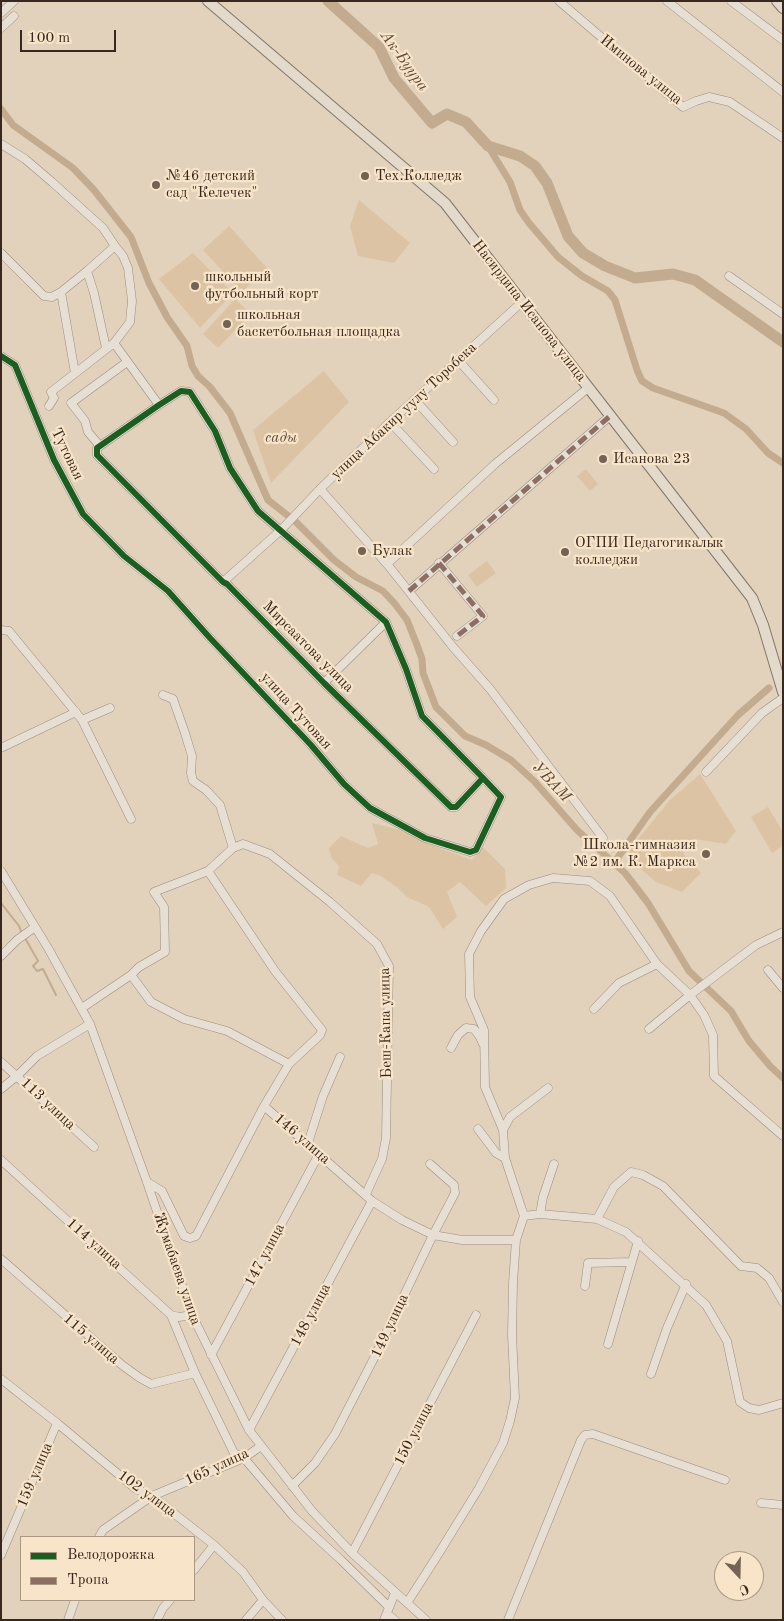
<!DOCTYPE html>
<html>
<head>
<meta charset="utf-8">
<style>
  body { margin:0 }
  #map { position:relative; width:784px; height:1621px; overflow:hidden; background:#e3d2bb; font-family:"Old Standard TT",serif }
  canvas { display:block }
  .frame { position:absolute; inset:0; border:2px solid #38271e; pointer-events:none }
  .legend { position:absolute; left:20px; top:1536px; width:175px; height:65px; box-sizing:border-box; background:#f8e4c8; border:1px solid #ab9884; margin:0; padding:6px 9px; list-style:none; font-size:15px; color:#38271e }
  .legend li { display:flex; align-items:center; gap:10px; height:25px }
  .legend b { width:25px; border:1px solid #ab9884 }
  .north { position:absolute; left:714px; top:1551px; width:50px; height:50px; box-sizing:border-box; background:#f8e4c8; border:1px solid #ab9884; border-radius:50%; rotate:159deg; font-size:14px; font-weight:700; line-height:20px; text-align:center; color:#38271e }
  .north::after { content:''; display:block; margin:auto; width:18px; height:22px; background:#746355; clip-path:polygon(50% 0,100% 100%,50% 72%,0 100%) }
  .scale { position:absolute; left:20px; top:30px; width:96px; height:22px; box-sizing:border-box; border:2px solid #38271e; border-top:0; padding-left:6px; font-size:15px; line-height:18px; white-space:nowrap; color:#38271e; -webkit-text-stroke:4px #f8e4c8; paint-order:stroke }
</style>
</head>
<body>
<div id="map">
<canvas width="784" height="1621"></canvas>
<div class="frame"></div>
<ul class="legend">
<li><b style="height:6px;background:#1b5e20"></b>Велодорожка</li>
<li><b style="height:6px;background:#8d6e63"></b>Тропа</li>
</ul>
<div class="north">С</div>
<div class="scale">100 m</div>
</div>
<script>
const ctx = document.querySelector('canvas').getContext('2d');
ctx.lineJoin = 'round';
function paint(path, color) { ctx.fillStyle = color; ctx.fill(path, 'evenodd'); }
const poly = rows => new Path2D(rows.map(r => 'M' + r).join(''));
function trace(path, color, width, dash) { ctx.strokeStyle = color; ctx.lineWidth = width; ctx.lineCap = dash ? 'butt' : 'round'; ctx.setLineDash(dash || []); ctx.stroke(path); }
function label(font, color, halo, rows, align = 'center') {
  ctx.font = font + ' "Old Standard TT",serif'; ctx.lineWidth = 4.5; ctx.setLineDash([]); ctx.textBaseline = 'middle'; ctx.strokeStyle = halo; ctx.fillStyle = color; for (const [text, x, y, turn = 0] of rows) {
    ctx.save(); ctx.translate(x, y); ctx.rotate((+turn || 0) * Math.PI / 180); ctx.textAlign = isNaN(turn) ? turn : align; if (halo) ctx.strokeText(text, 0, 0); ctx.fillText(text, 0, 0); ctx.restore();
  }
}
paint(poly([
  [359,200,410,243,394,263,358,256,350,226],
  [229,226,267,268,242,292,203,250],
  [193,253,233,293,200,328,159,279],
  [235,299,251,314,218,348,203,334],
  [324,371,349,402,271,483,253,430],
  [586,469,598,484,590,491,577,476],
  [487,561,496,573,477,587,468,575],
  [700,774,736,831,726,844,694,839,683,853,701,873,682,892,656,882,629,859,629,850,670,800],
  [768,807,783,832,783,846,772,853,751,817],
  [372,823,400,830,439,848,472,860,483,847,505,869,506,888,486,906,460,882,447,892,457,917,443,929,429,907,407,897,398,888,379,875,372,873,361,886,337,875,339,866,331,857,329,848,341,836,368,848,378,844]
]), '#dbc3a4');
trace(poly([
  [1,903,19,926,22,934],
  [25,938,38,961,33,966,37,971,43,969,56,995]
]), '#c2ab8e', 2);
trace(poly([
  [1,109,13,125,73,168,94,190,131,237,149,283,167,317,187,346,192,366,198,376,210,387,230,413,268,500,296,522,334,560,356,577,383,591,395,604,407,620,417,645,422,659,423,673,436,707,465,736,486,745,511,760,534,781,577,830,625,873,648,903,689,971,731,1011,749,1041,770,1066,783,1078],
  [488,146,510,182,520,210,529,223,558,257,582,276,608,291,615,300,637,370,642,381,653,388,724,413,746,429,768,453,783,463],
  [614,863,650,812,738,715,769,688]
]), '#c2ab8e', 7);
trace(poly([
  [328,1,379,47,394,78,432,123,447,114,466,122,488,146,520,156,535,166,547,183,568,236,583,253,605,266,635,278,673,274,695,280,783,342]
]), '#c2ab8e', 11);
const minor = poly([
  [559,1,683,107,696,101,709,97,730,102,783,138],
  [667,1,783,92],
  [731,1,783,40],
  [1,13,14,1],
  [1,28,14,16],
  [1,144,25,159,52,182,103,228,115,246,87,271,61,292,52,297,44,296,1,253],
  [87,271,94,293,106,348],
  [729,276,783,314],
  [61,292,75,373],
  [114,343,159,405],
  [1,356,15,365,54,460,83,514,124,556,168,591,210,638,311,745,344,784,370,808,425,838,470,852,476,850,501,797,483,778,456,807,451,807,324,683,227,584,223,582,97,455,97,448,159,405,181,391,190,392,215,431,230,468,258,511,386,622,406,669,422,716,483,778],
  [458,360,494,400],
  [415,400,453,442],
  [49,406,54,398,51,392,114,343,130,322,132,301,128,268,123,256,115,246],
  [390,422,434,469],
  [100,446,88,432,85,421,71,403,127,362],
  [320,489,387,564,453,647,490,689,603,838],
  [439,563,483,616,457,636],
  [387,564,495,464,588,388],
  [223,582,281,530,320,489,390,422,522,302],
  [409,591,610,416],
  [1,630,9,631,82,720,131,819],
  [324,683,386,622],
  [163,695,173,699,184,730,192,756,191,773,193,781,206,790,220,805,233,848],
  [82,720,110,708],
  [1,748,76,712],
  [706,772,762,713,783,698],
  [1,871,48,948,90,1024,147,1182,192,1315,249,1430,312,1511,352,1553,426,1620],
  [208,871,275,971,322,1030,320,1035,289,1064,264,1106],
  [1,956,17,940,35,927],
  [768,970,783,988],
  [131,975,139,967,165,952,164,907,154,892,208,871,233,848,243,844,270,854,330,902,377,944,389,966,386,1138,382,1159,366,1194],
  [82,1008,131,975,151,1002,184,1019,227,1031,289,1064],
  [594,1009,619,983,657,964],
  [649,1029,690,995,756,945,783,932],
  [451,1048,458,1035,466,1028,474,1029,480,1037,483,1044],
  [1,1062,94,1147],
  [1,1089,17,1076,37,1056,90,1024],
  [478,1129,496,1153,505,1158],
  [503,1130,510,1117,548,1088],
  [308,1143,323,1096,340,1057],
  [1,1160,171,1315,179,1317,192,1315],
  [147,1182,162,1191,184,1236,190,1238,196,1236,264,1106,372,1201,402,1220,433,1235,462,1240,516,1240],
  [540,1214,543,1197,554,1164],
  [524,1216,505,1158,503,1130,485,1087,484,1030,470,997,469,954,481,931,504,899,529,885,553,878,590,881,610,896,657,964,690,995,704,1015,713,1035,714,1076,783,1136],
  [524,1216,540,1214,597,1219,626,1232,706,1305,727,1341,740,1402,749,1408,759,1410,783,1403],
  [597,1219,614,1187,631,1172,643,1175,663,1186,741,1266,757,1268,769,1278,783,1302],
  [1,1259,122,1365,140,1378,151,1384,195,1373],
  [585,1286,588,1263,631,1262],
  [171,1315,195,1373,234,1453,244,1458,293,1516,341,1560,389,1607],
  [608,1344,638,1241],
  [211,1355,319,1154],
  [651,1374,667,1328,686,1284],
  [1,1379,57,1423,136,1489,152,1496,214,1545,243,1572,263,1600,282,1620],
  [249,1430,372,1201],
  [292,1486,315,1463,335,1434,373,1360,433,1235,455,1193,454,1185,430,1164],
  [761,1503,783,1505],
  [99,1537,103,1530,152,1496,244,1458,261,1446],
  [352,1553,476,1315],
  [1,1555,57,1423],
  [194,1570,214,1545],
  [407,1603,439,1553,479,1488,503,1443,510,1421,515,1398,512,1335,513,1283,516,1240,524,1216],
  [387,1614,395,1620],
  [68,1620,75,1600],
  [157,1620,163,1608,170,1600],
  [246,1620,263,1600],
  [384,1620,395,1593],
  [508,1620,581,1440,585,1435,593,1434,725,1480]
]);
const major = poly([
  [208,1,445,203,752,598,763,625,783,692],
  [777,1,783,8]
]);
trace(minor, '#988c7e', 9);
trace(major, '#817669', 12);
trace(minor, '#e7dfd4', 8);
trace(major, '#e3dacc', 10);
trace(poly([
  [439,563,483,616,457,636],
  [409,591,610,416]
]), '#8d6e63', 5, [10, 5]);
trace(poly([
  [1,356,15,365,54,460,83,514,124,556,168,591,210,638,311,745,344,784,370,808,425,838,470,852,476,850,501,797,483,778,456,807,451,807,324,683,227,584,223,582,97,455,97,448,159,405,181,391,190,392,215,431,230,468,258,511,386,622,406,669,422,716,483,778]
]), '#1b5e20', 6);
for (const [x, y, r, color] of [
  [365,176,5,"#746355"],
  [156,185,5,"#746355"],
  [195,286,5,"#746355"],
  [227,324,5,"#746355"],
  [603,459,5,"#746355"],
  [362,551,5,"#746355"],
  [565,552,5,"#746355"],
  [706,854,5,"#746355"]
]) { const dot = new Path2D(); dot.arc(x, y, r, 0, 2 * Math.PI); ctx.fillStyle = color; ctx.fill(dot); trace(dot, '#f8e4c8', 2); }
label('15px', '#38271e', '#f8e4c8', [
  ["Иминова улица",641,70,39],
  ["Насирдина Исанова улица",529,311,52],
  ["улица Абакир уулу Торобека",404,411,-43],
  ["Тутовая",67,454,64],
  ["Мирсаатова улица",308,647,45],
  ["улица Тутовая",296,711,48],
  ["Беш-Капа улица",386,1023,-91],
  ["113 улица",48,1104,43],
  ["146 улица",302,1139,41],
  ["114 улица",94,1244,42],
  ["147 улица",265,1255,-62],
  ["Жумабаева улица",177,1269,71],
  ["148 улица",311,1315,-62],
  ["149 улица",390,1326,-65],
  ["115 улица",91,1339,41],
  ["150 улица",414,1434,-63],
  ["165 улица",217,1467,-25],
  ["159 улица",35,1475,-67],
  ["102 улица",147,1494,36]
]);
label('15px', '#38271e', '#f8e4c8', [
  ["№46 детский",166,176],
  ["сад \"Келечек\"",166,193],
  ["Тех.Колледж",375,176],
  ["школьный",205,277],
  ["футбольный корт",205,294],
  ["школьная",237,315],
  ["баскетбольная площадка",237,332],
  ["Исанова 23",613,459],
  ["ОГПИ Педагогикалык",575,543],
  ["колледжи",575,560],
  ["Булак",372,551],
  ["Школа-гимназия",696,845,"right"],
  ["№2 им. К. Маркса",696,862,"right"]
], 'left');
label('italic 15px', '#5f4b3b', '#f8e4c8', [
  ["сады",281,438]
]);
label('italic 16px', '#5d4a3a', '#f8e4c8', [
  ["Ак-Буура",404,61,54],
  ["УВАМ",551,782,47]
]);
</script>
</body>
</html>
